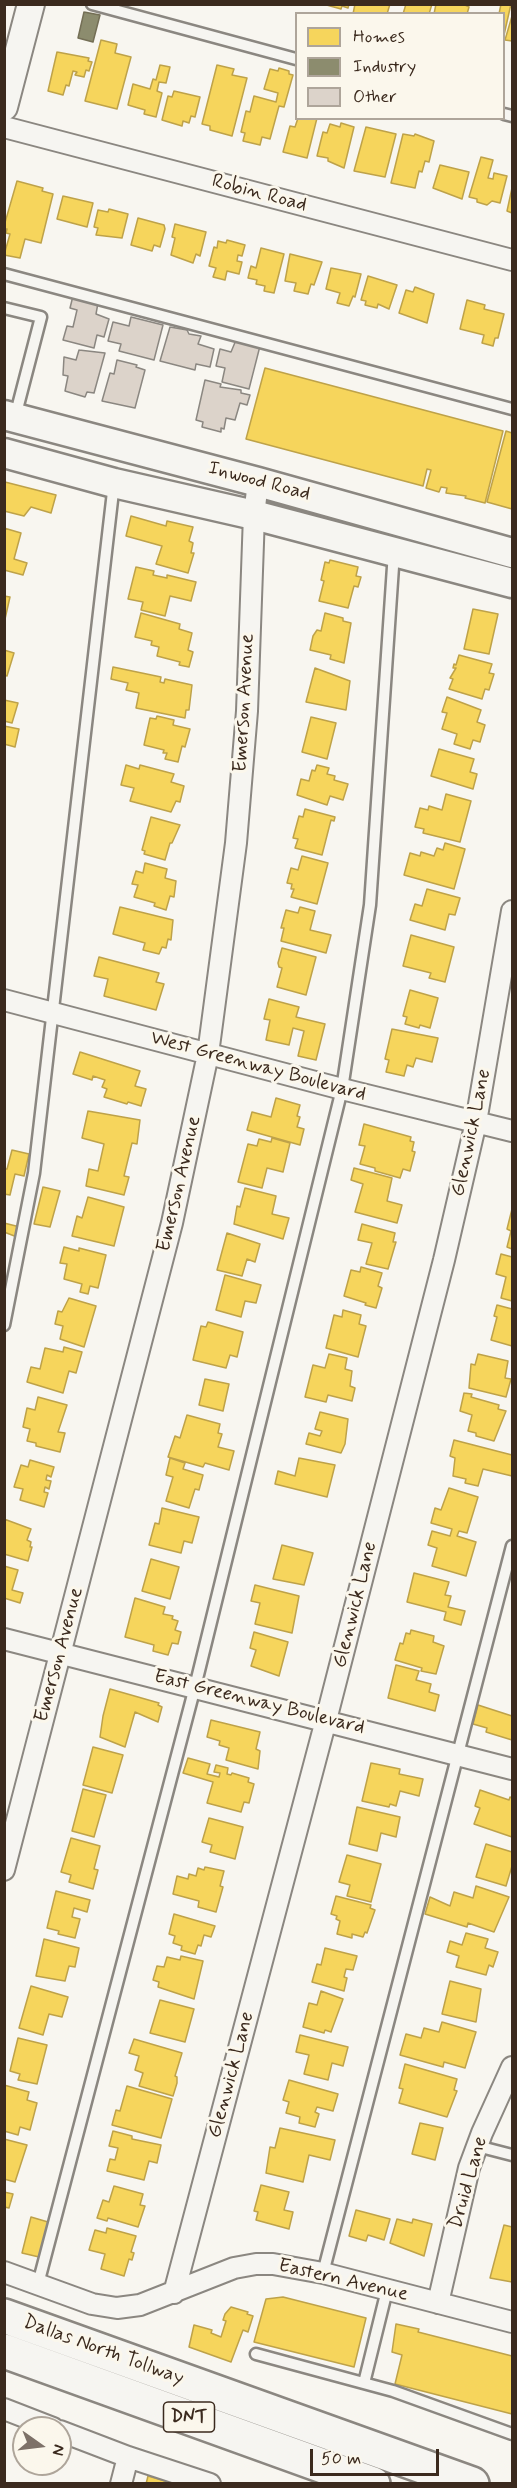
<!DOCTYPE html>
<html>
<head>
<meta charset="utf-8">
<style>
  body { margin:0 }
  #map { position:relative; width:517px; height:2488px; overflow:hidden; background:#f8f6f0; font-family:Mynerve,sans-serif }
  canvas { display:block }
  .frame { position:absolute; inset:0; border:6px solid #3b2a1e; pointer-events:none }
  .legend { position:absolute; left:295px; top:12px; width:210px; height:108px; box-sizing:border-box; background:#fbf7ec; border:2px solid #aea59a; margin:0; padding:8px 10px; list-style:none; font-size:18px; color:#3b2a1e }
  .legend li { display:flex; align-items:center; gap:12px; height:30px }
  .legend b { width:30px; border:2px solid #aea59a }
  .north { position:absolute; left:12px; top:2416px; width:60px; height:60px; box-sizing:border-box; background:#fbf7ec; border:2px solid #aea59a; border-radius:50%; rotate:104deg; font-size:16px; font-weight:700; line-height:24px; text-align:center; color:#3b2a1e }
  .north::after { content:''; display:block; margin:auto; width:21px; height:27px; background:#7d7168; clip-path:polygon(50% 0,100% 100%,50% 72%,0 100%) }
  .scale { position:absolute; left:310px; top:2449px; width:129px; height:27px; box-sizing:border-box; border:3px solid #3b2a1e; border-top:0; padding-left:8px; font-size:18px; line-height:21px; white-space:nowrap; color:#3b2a1e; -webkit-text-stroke:4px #fbf7ec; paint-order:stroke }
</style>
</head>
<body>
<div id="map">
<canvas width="517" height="2488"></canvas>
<div class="frame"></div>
<ul class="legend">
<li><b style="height:16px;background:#f6d55c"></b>Homes</li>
<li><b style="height:16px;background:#8c8c6e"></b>Industry</li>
<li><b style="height:16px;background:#dcd3ca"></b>Other</li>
</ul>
<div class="north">N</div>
<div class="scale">50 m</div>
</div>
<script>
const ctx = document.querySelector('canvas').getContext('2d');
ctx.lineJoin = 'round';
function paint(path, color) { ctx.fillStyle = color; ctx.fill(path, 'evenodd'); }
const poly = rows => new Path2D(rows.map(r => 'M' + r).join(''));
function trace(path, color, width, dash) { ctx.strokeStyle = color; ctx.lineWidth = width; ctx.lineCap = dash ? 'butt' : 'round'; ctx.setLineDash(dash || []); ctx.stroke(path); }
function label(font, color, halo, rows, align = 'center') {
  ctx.font = font + ' Mynerve,sans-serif'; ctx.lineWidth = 6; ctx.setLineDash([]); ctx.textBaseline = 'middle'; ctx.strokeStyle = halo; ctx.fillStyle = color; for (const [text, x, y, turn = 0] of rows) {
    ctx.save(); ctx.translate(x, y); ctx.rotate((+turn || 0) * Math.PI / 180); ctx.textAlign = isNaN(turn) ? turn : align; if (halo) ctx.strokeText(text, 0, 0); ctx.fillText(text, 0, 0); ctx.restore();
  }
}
const homes = poly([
  [323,4,349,4,348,8,342,6,341,9,323,4],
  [355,4,390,4,387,14,353,14,355,4],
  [406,4,432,4,429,14,403,14,406,4],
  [436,4,463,4,469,7,467,14,434,14,436,4],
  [501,4,511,4,504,35,504,14,499,14,501,4],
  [512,16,512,41,505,40,512,16],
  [101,40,117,44,115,53,131,57,117,109,85,101,101,40],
  [57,52,89,58,88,61,92,62,89,71,86,70,84,77,75,75,77,72,73,71,69,86,66,85,63,95,48,91,57,52],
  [160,65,170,67,166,83,159,82,157,91,162,93,156,117,144,114,145,110,128,105,133,84,150,89,153,79,156,80,160,65],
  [217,65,234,69,232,75,247,78,232,136,210,130,210,126,202,124,217,65],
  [279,68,289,71,289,74,293,75,284,107,279,106,270,139,262,137,260,145,243,141,245,133,241,132,246,111,250,112,254,96,276,102,278,93,264,89,270,69,278,71,279,68],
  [174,91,200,97,195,117,191,116,189,123,183,121,182,126,162,120,168,96,172,97,174,91],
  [298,118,317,118,307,158,283,152,290,126,295,127,298,118],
  [341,123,354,127,344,168,328,161,328,158,317,156,323,132,327,133,330,124,340,127,341,123],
  [366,127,396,134,385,177,354,171,366,127],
  [403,134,414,136,415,134,434,141,429,162,425,161,422,172,419,171,415,188,391,183,403,134],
  [481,157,493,160,488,178,493,179,494,173,507,176,500,203,492,201,487,205,477,202,477,199,469,197,481,157],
  [440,165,469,172,462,199,433,188,440,165],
  [17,181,43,188,42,191,53,194,41,243,25,239,20,258,4,255,10,234,6,233,7,229,4,229,4,226,17,181],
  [512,188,512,213,507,211,512,188],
  [63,196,93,203,87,227,57,219,63,196],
  [109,209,128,214,122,238,96,235,98,228,94,227,98,210,108,212,109,209],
  [138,218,164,225,165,229,160,247,154,245,152,251,131,245,138,218],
  [175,224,206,232,200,256,196,254,193,263,171,255,175,238,172,237,175,224],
  [227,240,245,245,242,256,238,255,237,261,242,262,239,274,227,271,225,280,213,277,216,268,209,266,214,247,217,248,218,241,226,243,227,240],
  [261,248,284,254,274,293,264,291,265,286,256,284,257,280,248,278,251,266,256,268,261,248],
  [290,254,322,262,314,285,311,284,308,294,294,291,296,283,285,281,290,254],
  [331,268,361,274,355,297,353,296,349,306,337,303,340,293,326,289,331,268],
  [368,276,397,285,389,309,378,304,377,308,365,305,366,301,361,300,368,276],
  [415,287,434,294,427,323,399,313,406,290,413,292,415,287],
  [467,300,485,305,484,309,504,314,498,338,495,338,493,346,482,343,484,335,460,329,467,300],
  [265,368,503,431,485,503,465,498,466,496,446,493,447,488,441,487,439,492,426,488,431,470,427,469,423,486,246,439,265,368],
  [506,431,512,433,512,509,487,502,506,431],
  [4,476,5,482,56,495,51,513,31,507,24,516,4,511,4,476],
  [131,516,166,526,167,521,193,527,189,541,193,543,191,553,194,553,188,573,156,564,162,546,126,536,131,516],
  [4,528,21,533,14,559,27,563,23,575,4,570,4,528],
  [330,560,358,567,356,576,361,577,358,587,354,586,348,608,319,601,324,581,321,580,325,562,329,563,330,560],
  [136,567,154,571,153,575,167,578,167,575,196,582,191,601,170,596,165,616,141,610,143,602,128,599,136,567],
  [4,596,10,597,5,619,4,619,4,596],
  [473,609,498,614,489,654,464,649,473,609],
  [141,613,180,624,179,629,192,633,188,650,193,652,189,667,179,665,180,662,157,656,159,647,151,645,152,641,135,637,141,613],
  [325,613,343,618,343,621,351,623,344,663,330,659,331,655,310,650,313,636,317,630,321,631,325,613],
  [4,650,14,653,7,676,4,675,4,650],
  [459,655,492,664,489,673,494,674,489,690,485,689,482,699,449,689,453,679,450,678,456,668,453,668,454,664,456,665,459,655],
  [113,667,161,677,160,682,164,683,165,679,192,685,189,710,186,710,185,718,136,708,139,693,126,690,128,683,111,679,113,667],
  [315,668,350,681,346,710,306,702,315,668],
  [447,697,481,710,477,722,485,725,480,742,473,740,470,749,454,744,457,734,442,729,447,713,442,712,447,697],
  [4,700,18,703,12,723,4,721,4,700],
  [157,716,174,720,173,725,190,729,185,747,182,746,178,762,165,759,167,753,163,753,164,750,144,745,150,718,156,719,157,716],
  [311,717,336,723,327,759,302,752,311,717],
  [4,726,19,729,15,747,4,744,4,726],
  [439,749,474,759,470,772,477,774,473,789,431,776,439,749],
  [126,765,139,769,140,765,174,774,171,782,184,786,180,802,176,801,171,812,130,801,134,788,121,785,126,765],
  [317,765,329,768,327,774,335,776,334,780,348,784,343,800,330,796,327,805,297,795,301,779,309,781,312,770,315,771,317,765],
  [446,794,471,801,460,842,423,833,424,829,415,827,420,808,428,810,429,806,442,810,446,794],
  [305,809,335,817,334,821,331,820,322,855,295,848,298,839,293,838,299,816,303,817,305,809],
  [151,817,180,825,172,843,170,843,165,860,144,854,145,851,142,850,151,817],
  [445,843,465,849,454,889,404,875,410,853,420,856,421,852,434,856,437,848,443,850,445,843],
  [302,856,328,863,317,904,291,897,294,889,291,889,292,884,287,883,291,868,298,870,302,856],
  [145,863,167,869,165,878,176,881,174,897,170,896,166,910,154,906,155,903,134,897,138,885,132,884,136,871,143,873,145,863],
  [427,889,460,898,455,915,449,914,445,930,410,920,415,904,422,906,427,889],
  [120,907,173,920,171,940,168,939,166,948,162,947,159,954,143,950,145,943,113,934,120,907],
  [300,907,315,911,310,930,331,935,326,953,281,941,284,928,281,928,286,910,298,913,300,907],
  [411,935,454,947,445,982,429,978,431,973,403,966,411,935],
  [282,948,316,957,306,995,277,987,282,968,279,967,278,963,282,948],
  [99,957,159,973,156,982,164,984,156,1010,104,996,108,979,94,976,99,957],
  [410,990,438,998,430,1028,420,1025,419,1028,405,1024,407,1017,403,1016,410,990],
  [269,999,299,1007,296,1017,325,1024,316,1060,298,1056,304,1031,293,1028,289,1045,266,1040,270,1020,264,1019,269,999],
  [392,1029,438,1038,432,1062,416,1058,413,1067,407,1065,404,1076,386,1072,389,1060,385,1059,392,1029],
  [80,1052,140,1071,135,1086,146,1089,141,1106,128,1102,127,1104,104,1097,107,1089,102,1087,105,1080,93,1076,92,1080,73,1074,80,1052],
  [276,1098,300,1105,297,1116,300,1117,297,1127,304,1129,300,1145,247,1130,252,1112,271,1117,276,1098],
  [88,1111,140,1120,137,1144,132,1143,124,1176,129,1177,124,1195,86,1186,89,1169,98,1171,104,1144,82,1138,88,1111],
  [364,1124,411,1137,410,1141,414,1142,412,1151,415,1152,410,1171,403,1169,400,1178,375,1171,375,1168,360,1164,365,1146,359,1145,364,1124],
  [272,1138,290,1143,283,1172,267,1168,262,1188,238,1182,248,1144,257,1146,259,1139,271,1142,272,1138],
  [12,1150,29,1154,24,1176,15,1174,10,1195,4,1194,4,1169,7,1169,12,1150],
  [354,1168,392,1178,387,1201,402,1205,397,1223,355,1212,363,1184,351,1180,354,1168],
  [43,1187,60,1191,50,1227,34,1224,43,1187],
  [245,1188,276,1196,272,1214,289,1218,283,1239,234,1224,237,1206,240,1207,245,1188],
  [88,1197,124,1207,114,1246,72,1236,77,1216,82,1218,88,1197],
  [512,1209,512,1249,507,1247,511,1231,507,1229,512,1209],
  [4,1223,20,1227,17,1237,4,1232,4,1223],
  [362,1224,395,1233,393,1242,396,1242,388,1269,366,1264,372,1243,358,1240,362,1224],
  [227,1233,260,1244,255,1262,247,1259,242,1276,217,1270,227,1233],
  [64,1247,79,1251,79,1248,106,1255,98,1288,90,1286,88,1294,80,1292,82,1284,64,1279,67,1264,60,1263,64,1247],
  [501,1254,512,1257,512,1301,501,1298,506,1277,496,1274,501,1254],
  [361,1267,382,1273,378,1286,382,1288,376,1308,365,1305,366,1303,344,1296,351,1270,360,1272,361,1267],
  [225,1275,261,1285,256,1303,245,1301,241,1317,216,1310,225,1275],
  [69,1298,96,1306,84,1347,60,1339,63,1326,55,1324,58,1311,62,1312,69,1298],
  [497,1305,512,1309,512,1346,491,1340,497,1317,494,1316,497,1305],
  [343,1310,361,1315,359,1324,366,1326,358,1357,326,1348,334,1315,342,1317,343,1310],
  [208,1322,243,1332,237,1357,230,1355,226,1368,193,1360,201,1326,206,1327,208,1322],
  [64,1347,82,1352,76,1373,69,1371,63,1393,27,1382,31,1367,40,1369,45,1348,63,1352,64,1347],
  [329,1354,347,1358,345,1369,352,1371,350,1386,355,1388,352,1401,328,1395,326,1402,305,1397,313,1365,325,1368,329,1354],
  [478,1354,508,1361,505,1378,511,1379,506,1397,469,1388,471,1364,475,1365,478,1354],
  [205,1379,229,1384,223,1411,199,1405,205,1379],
  [464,1393,472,1394,471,1397,499,1405,498,1409,506,1411,494,1441,476,1436,476,1433,468,1431,472,1415,460,1411,464,1393],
  [38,1397,67,1405,58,1432,65,1433,60,1452,36,1446,36,1443,27,1441,30,1429,23,1427,27,1408,35,1410,38,1397],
  [320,1412,348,1419,345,1444,341,1453,306,1444,309,1433,320,1436,322,1431,315,1429,320,1412],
  [187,1415,220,1424,218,1433,222,1434,218,1447,234,1451,229,1470,205,1463,203,1467,168,1457,175,1436,180,1438,187,1415],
  [454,1440,512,1455,512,1476,483,1469,478,1486,465,1483,466,1479,453,1476,455,1458,450,1456,454,1440],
  [170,1458,185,1463,183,1469,203,1475,199,1490,195,1489,189,1508,166,1501,173,1477,166,1475,170,1458],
  [299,1458,335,1465,327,1497,275,1484,278,1471,295,1476,299,1458],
  [30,1460,54,1467,51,1477,47,1475,46,1480,51,1481,49,1489,45,1487,44,1492,48,1493,44,1507,20,1500,23,1489,14,1487,21,1465,28,1467,30,1460],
  [449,1488,478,1497,467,1533,459,1531,457,1536,476,1542,466,1576,432,1566,437,1548,428,1545,432,1531,450,1536,452,1529,431,1523,435,1508,441,1510,449,1488],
  [162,1508,199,1517,192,1543,184,1541,181,1553,149,1545,155,1523,159,1524,162,1508],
  [4,1519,31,1529,27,1540,31,1542,30,1547,32,1547,28,1561,4,1554,4,1519],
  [282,1545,313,1553,304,1585,273,1579,282,1545],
  [151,1559,179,1567,170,1599,142,1591,151,1559],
  [4,1566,18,1570,12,1590,23,1593,20,1603,4,1598,4,1566],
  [414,1573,449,1582,445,1595,451,1596,448,1607,465,1611,461,1625,444,1620,446,1612,407,1602,414,1573],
  [255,1585,299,1596,292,1633,255,1624,260,1603,251,1601,255,1585],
  [135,1598,165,1607,163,1614,173,1616,172,1619,178,1621,175,1630,181,1632,178,1644,172,1643,168,1655,153,1651,154,1645,125,1637,135,1598],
  [411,1630,434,1636,433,1642,444,1646,436,1674,421,1671,422,1668,395,1660,400,1643,403,1644,406,1633,410,1634,411,1630],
  [254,1632,288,1642,279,1676,251,1666,256,1650,250,1648,254,1632],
  [396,1665,419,1671,416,1680,431,1684,429,1692,439,1695,435,1711,388,1698,396,1665],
  [110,1689,159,1703,158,1705,162,1707,158,1722,135,1712,125,1747,100,1737,103,1716,110,1689],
  [478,1705,512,1716,512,1740,486,1732,487,1728,473,1724,478,1705],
  [211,1720,260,1732,256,1749,260,1751,258,1769,226,1760,229,1748,219,1745,220,1741,207,1737,211,1720],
  [93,1747,123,1755,112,1793,83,1785,93,1747],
  [188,1758,210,1764,207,1774,219,1777,220,1773,214,1772,216,1765,228,1768,227,1774,231,1775,232,1773,249,1778,248,1782,254,1784,249,1803,244,1802,241,1812,207,1803,213,1782,183,1773,188,1758],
  [371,1763,400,1769,399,1774,423,1779,419,1796,400,1791,396,1806,390,1804,389,1807,362,1801,371,1763],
  [83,1789,106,1795,94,1837,72,1831,83,1789],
  [480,1790,509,1800,510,1797,512,1798,512,1837,474,1824,480,1808,475,1806,480,1790],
  [357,1807,400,1817,396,1837,381,1833,377,1851,349,1844,357,1807],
  [209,1818,243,1827,235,1859,210,1852,212,1845,202,1842,209,1818],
  [71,1838,100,1846,94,1869,98,1870,93,1889,69,1882,71,1875,61,1872,71,1838],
  [486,1844,512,1852,512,1866,506,1886,476,1877,486,1844],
  [347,1855,381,1864,371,1902,347,1896,350,1885,339,1882,347,1855],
  [205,1867,224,1871,220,1886,223,1887,216,1912,198,1907,199,1901,173,1894,177,1876,188,1879,189,1874,196,1876,198,1868,204,1870,205,1867],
  [476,1886,509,1897,494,1932,468,1923,467,1927,425,1914,430,1897,450,1906,454,1892,473,1898,476,1886],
  [56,1891,90,1900,87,1912,74,1908,72,1917,80,1919,75,1938,58,1934,59,1931,47,1928,56,1891],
  [336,1896,371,1905,370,1908,375,1910,367,1933,365,1932,363,1937,352,1934,352,1938,337,1934,340,1921,336,1919,337,1916,331,1914,336,1896],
  [174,1914,215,1926,211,1937,204,1935,201,1946,198,1945,195,1954,181,1950,182,1946,173,1943,175,1936,169,1934,174,1914],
  [466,1933,488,1939,485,1948,498,1952,493,1967,489,1965,486,1975,456,1967,459,1956,447,1952,450,1941,462,1945,466,1933],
  [44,1939,79,1948,75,1967,69,1966,65,1981,36,1976,44,1939],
  [325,1948,357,1956,353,1970,346,1969,344,1977,347,1978,344,1991,312,1982,317,1964,321,1965,325,1948],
  [181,1956,203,1961,194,1999,158,1987,159,1982,153,1980,157,1966,164,1967,167,1957,180,1960,181,1956],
  [450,1981,481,1989,476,2022,442,2014,450,1981],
  [31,1986,68,1997,62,2017,49,2014,43,2035,19,2028,31,1986],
  [321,1991,343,1999,331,2032,325,2030,324,2033,303,2027,309,2003,317,2005,321,1991],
  [160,2000,194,2009,185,2042,150,2033,160,2000],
  [442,2022,476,2032,465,2068,444,2062,443,2067,400,2055,406,2034,421,2038,424,2028,439,2032,442,2022],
  [300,2035,348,2047,343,2066,332,2063,328,2080,304,2074,309,2055,296,2052,300,2035],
  [18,2038,47,2045,37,2084,18,2080,20,2074,10,2071,18,2038],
  [134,2039,182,2053,175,2076,177,2077,177,2083,173,2096,139,2086,143,2073,135,2070,139,2056,129,2053,134,2039],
  [405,2064,457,2079,454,2090,457,2091,447,2117,399,2103,403,2089,399,2088,405,2064],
  [289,2080,338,2094,333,2111,317,2107,315,2112,319,2114,315,2127,299,2123,300,2117,286,2113,289,2102,283,2100,289,2080],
  [4,2085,29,2092,27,2100,37,2103,30,2130,20,2127,18,2135,4,2131,4,2085],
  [127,2086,172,2099,161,2138,112,2125,116,2110,120,2111,127,2086],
  [420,2123,443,2128,435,2160,412,2154,420,2123],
  [280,2128,335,2140,330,2160,309,2155,303,2182,266,2173,270,2147,275,2148,280,2128],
  [113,2131,132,2136,132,2139,161,2145,157,2163,149,2161,144,2180,107,2171,110,2159,115,2160,118,2148,109,2146,113,2131],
  [4,2139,27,2145,15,2182,4,2179,4,2139],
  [261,2185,289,2192,284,2210,293,2212,289,2229,256,2220,258,2212,254,2211,261,2185],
  [114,2186,143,2194,140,2205,145,2206,138,2227,108,2218,107,2221,97,2218,103,2200,109,2202,114,2186],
  [4,2192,13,2194,9,2208,4,2207,4,2192],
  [356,2210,390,2219,384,2240,368,2235,366,2241,349,2236,356,2210],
  [31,2217,48,2222,39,2257,22,2253,31,2217],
  [397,2219,412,2223,413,2219,432,2224,424,2256,390,2243,397,2219],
  [504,2225,512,2227,512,2282,490,2278,504,2225],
  [107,2228,136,2236,131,2252,134,2253,132,2260,129,2259,124,2276,101,2269,105,2254,89,2250,95,2230,106,2233,107,2228],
  [283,2297,366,2318,354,2367,254,2342,266,2299,283,2297],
  [231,2307,248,2312,247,2314,253,2316,248,2332,243,2330,231,2362,189,2347,194,2325,212,2330,211,2333,221,2337,226,2321,223,2320,225,2314,231,2307],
  [396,2324,419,2329,418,2332,512,2356,512,2414,395,2384,402,2355,392,2352,396,2324],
  [148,2476,175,2484,146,2484,148,2476]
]);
paint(homes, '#f6d55c');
trace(homes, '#bea249', 1.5);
const industry = poly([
  [84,12,100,15,93,42,78,38,84,12]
]);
paint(industry, '#8c8c6e');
trace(industry, '#746f56', 1.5);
const building = poly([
  [73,296,98,303,96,314,109,319,104,337,97,335,94,348,63,340,67,326,73,327,77,310,70,308,73,296],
  [131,317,163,325,154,360,119,351,121,344,108,341,113,322,129,326,131,317],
  [170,327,187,330,189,334,201,336,198,344,214,349,210,367,196,364,195,370,160,361,170,327],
  [236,340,260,346,249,389,222,382,225,368,216,366,220,349,231,352,236,340],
  [79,350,105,353,94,393,87,392,85,397,65,391,68,376,63,375,64,357,76,360,79,350],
  [117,360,137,365,136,367,145,370,135,408,102,401,110,373,114,374,117,360],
  [205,380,221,384,220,387,241,390,241,393,250,395,247,405,240,403,235,420,226,418,224,429,221,428,221,432,202,427,203,422,196,420,205,380]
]);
paint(building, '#dcd3ca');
trace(building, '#8b8781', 1.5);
const service = poly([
  [92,4,296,59],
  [504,114,512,116],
  [4,274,512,409],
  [4,308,41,317,15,417],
  [4,1325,34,1173,114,483],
  [477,2146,512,2155],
  [323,2273,512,1546],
  [38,2284,195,1687,342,1089,370,905,394,552],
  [256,2354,393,2391,512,2434],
  [364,2383,387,2290]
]);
const minor = poly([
  [4,127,512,260],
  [4,1000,342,1089,512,1131],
  [4,1639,512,1769],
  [4,1870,172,1223,208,1054,236,843,247,711,254,515,258,482],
  [4,2272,92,2304,117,2308,140,2305,234,2268,256,2264,273,2264,323,2273,512,2322],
  [174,2293,326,1720,444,1260,476,1122,512,911],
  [438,2303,469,2168,482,2133,512,2067],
  [4,2409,53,2428],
  [60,2431,128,2457,210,2484],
  [121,2484,128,2457]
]);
const tertiary = poly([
  [4,107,31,4]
]);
const secondary = poly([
  [4,415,258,482,512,553],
  [4,453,114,483,254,515,512,583]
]);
const motorway = poly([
  [4,2316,472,2484],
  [4,2351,373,2484]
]);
trace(service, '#8b8781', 15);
trace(minor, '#8b8781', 24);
trace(tertiary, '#8b8781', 30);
trace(secondary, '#8b8781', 33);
trace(motorway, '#8b8781', 38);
trace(service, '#f6f5f1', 10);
trace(minor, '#f6f5f1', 20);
trace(tertiary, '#f6f5f1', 26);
trace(secondary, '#f6f5f1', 28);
trace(motorway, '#f6f5f1', 33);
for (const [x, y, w] of [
  [189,2417,51]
]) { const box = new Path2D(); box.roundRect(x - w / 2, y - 15, w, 30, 4.5); ctx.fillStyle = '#fbf7ec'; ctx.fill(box); trace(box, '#3b2a1e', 1.5); }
label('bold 18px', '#3b2a1e', null, [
  ["DNT",189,2417]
]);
label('20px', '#3b2a1e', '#fbf7ec', [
  ["Robin Road",259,194,15],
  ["Inwood Road",259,482,15],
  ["Emerson Avenue",245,703,-87],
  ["West Greenway Boulevard",258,1067,15],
  ["Glenwick Lane",472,1133,-78],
  ["Emerson Avenue",180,1184,-77],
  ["Glenwick Lane",356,1605,-76],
  ["Emerson Avenue",60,1655,-75],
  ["East Greenway Boulevard",259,1703,14],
  ["Glenwick Lane",232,2075,-75],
  ["Druid Lane",469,2183,-74],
  ["Eastern Avenue",343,2281,13],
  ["Dallas North Tollway",103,2351,20]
]);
</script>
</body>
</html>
